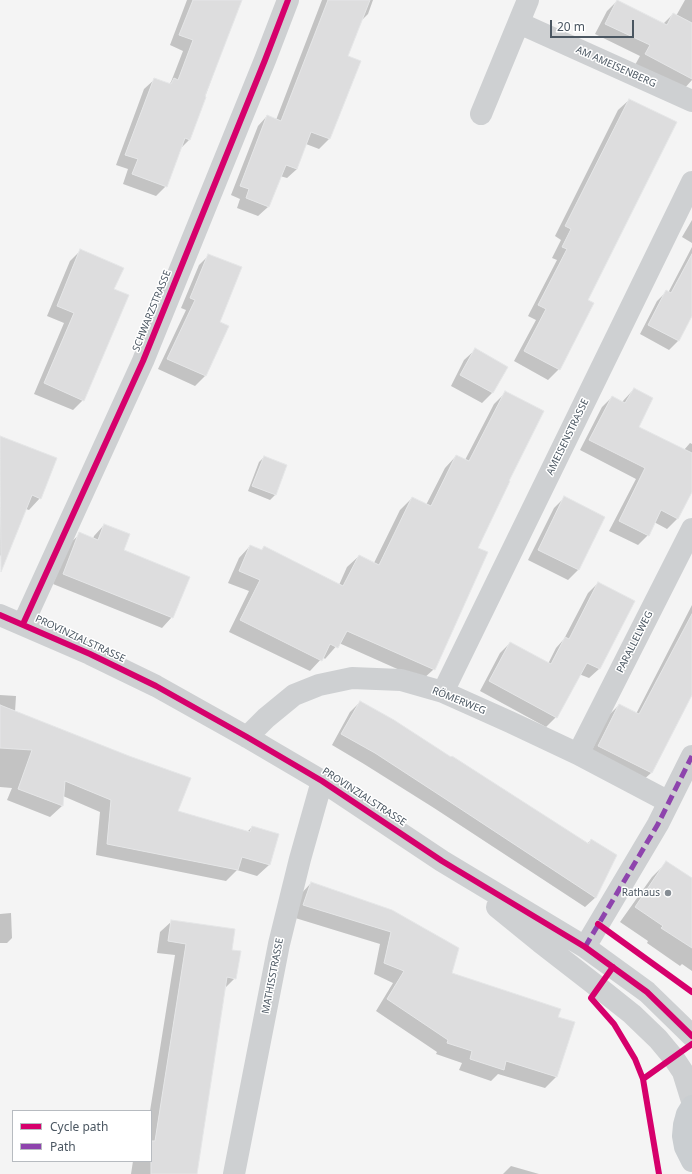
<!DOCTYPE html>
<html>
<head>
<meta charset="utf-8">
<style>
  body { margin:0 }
  #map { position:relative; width:692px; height:1174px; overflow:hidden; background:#f4f4f4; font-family:"Noto Sans",sans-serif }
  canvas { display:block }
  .legend { position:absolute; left:12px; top:1110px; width:140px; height:52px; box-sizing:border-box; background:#fff; border:1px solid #b7bbc0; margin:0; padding:5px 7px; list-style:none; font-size:12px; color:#4a5661 }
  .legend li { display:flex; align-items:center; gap:8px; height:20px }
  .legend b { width:20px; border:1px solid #b7bbc0 }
  .scale { position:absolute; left:550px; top:20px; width:84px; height:18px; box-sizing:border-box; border:2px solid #4a5661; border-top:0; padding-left:5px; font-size:12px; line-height:14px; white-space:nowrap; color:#4a5661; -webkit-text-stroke:3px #fff; paint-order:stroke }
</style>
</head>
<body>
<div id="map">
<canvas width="692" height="1174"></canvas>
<ul class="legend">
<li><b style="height:5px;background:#d6006c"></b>Cycle path</li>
<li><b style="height:5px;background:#8e44ad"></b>Path</li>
</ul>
<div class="scale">20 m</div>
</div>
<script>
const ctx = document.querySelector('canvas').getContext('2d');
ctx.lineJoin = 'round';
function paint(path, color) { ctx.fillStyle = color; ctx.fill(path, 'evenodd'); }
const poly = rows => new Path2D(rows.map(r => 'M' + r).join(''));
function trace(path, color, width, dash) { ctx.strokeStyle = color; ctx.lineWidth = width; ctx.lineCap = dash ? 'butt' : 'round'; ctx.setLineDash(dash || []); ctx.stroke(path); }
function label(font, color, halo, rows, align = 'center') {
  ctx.font = font + ' "Noto Sans",sans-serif'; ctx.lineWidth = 3; ctx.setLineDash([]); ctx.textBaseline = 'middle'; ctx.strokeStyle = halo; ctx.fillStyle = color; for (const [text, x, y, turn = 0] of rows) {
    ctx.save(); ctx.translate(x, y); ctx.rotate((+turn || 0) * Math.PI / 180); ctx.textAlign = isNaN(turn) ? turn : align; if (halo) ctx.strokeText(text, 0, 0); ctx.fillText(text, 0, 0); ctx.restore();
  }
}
paint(poly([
  [187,0,235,0,240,2,189,140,179,150,166,186,156,196,123,184,128,169,116,165,144,89,155,79,169,84,171,82,183,51,170,45],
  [322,0,373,0,368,14,360,22,347,56,360,61,329,139,319,149,306,144,297,169,287,178,280,176,268,207,258,216,237,208,240,199,231,195,258,126,267,116,276,120],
  [685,0,692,0,692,80,683,90,635,65,640,56,595,34,607,11,617,1,663,24,673,14,676,16],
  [629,100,586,300,559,369,548,380,514,361,536,320,528,316,557,260,552,258,561,240,555,236,618,110],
  [692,220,692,243,682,237],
  [692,247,692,314,678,341,669,350,640,334,657,301,666,292,668,293],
  [80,251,113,289,83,400,73,410,34,394,64,323,47,316,70,261],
  [209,255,218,322,228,326,205,376,195,386,158,369,186,310,181,308,199,265],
  [475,350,507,367,492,393,482,403,451,386,464,360],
  [634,389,638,427,684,450,690,443,692,444,692,489,678,518,667,529,654,522,648,535,638,545,609,531,636,479,580,450,602,407,612,397,622,402],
  [505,393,508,481,476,548,434,669,422,680,339,643,325,659,323,657,310,671,229,632,249,591,228,583,239,558,250,546,261,551,264,547,339,585,347,567,359,556,374,563,400,510,412,498,426,505,445,468,456,456,465,460,494,404],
  [0,437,56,459,40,498,29,510,26,509,11,545,0,556],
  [264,457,286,466,275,495,270,500,248,491,259,462],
  [564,498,579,569,568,580,528,560,554,508],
  [104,525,172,617,162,628,53,584,69,544,80,534,93,539,94,536],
  [598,583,633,602,599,669,589,678,579,674,556,717,546,727,480,691,500,653,510,643,548,664,556,648,564,639,588,593],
  [692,605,692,693,651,773,641,782,589,756,609,715,619,705,636,714],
  [0,695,16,696,15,712,176,811,247,832,252,827,278,835,269,865,257,876,237,870,226,881,96,855,100,812,63,796,62,806,50,817,7,800,12,788,0,787],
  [360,702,587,844,591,840,596,897,585,907,434,808,364,764,332,745,350,712],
  [667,862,692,879,692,971,682,964,680,966,647,943,648,941,620,922,652,877],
  [311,883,391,911,451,974,556,1077,545,1088,498,1074,491,1081,459,1070,462,1063,436,1054,437,1052,376,1011,393,983,374,974,380,944,292,917,300,895],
  [11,913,12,938,7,943,0,943,0,914],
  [172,921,230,951,235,978,224,989,192,1174,131,1174,133,1161,151,1161,150,1111,175,955,157,953,160,932],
  [511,1166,539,1174,503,1174]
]), '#0003');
const building = poly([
  [193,0,242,0,205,96,206,97,190,140,185,138,167,187,132,174,138,159,125,155,154,78,171,84,174,78,178,80,193,40,179,35,193,0],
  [328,0,370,0,348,56,361,61,330,139,311,132,297,169,286,165,269,207,246,198,249,189,240,186,267,115,281,121,328,0],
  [617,0,667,25,673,13,692,23,692,79,645,54,650,45,605,24,617,0],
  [629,99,677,122,588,300,594,303,560,370,524,351,546,309,538,305,567,249,562,247,571,229,565,226,629,99],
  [80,249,124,268,114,289,129,295,84,401,44,383,74,313,57,306,80,249],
  [208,254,242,267,220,322,229,326,206,376,167,359,195,300,190,298,208,254],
  [692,254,692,316,679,341,648,325,666,290,671,293,692,254],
  [475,348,508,367,493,393,460,375,475,348],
  [634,388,653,398,639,427,692,453,692,492,678,519,661,510,649,536,619,521,645,468,589,440,612,396,625,403,634,388],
  [505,391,544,411,509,481,510,481,478,548,488,552,435,670,347,631,338,648,330,644,322,661,240,620,260,580,239,571,250,545,262,550,264,546,343,586,359,555,379,565,412,497,431,506,456,455,469,461,505,391],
  [0,436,57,458,41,499,32,495,1,572,0,436],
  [264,456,287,465,276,495,252,486,264,456],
  [564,496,605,517,579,570,538,550,564,496],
  [104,524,130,534,124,550,190,577,173,618,63,574,79,532,98,540,104,524],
  [598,582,635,601,600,669,587,663,557,718,489,681,510,642,551,664,565,637,569,639,598,582],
  [692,614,692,695,652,773,598,746,619,704,639,714,692,614],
  [360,701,394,720,451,757,452,756,589,844,591,839,617,855,596,898,444,798,375,753,341,734,360,701],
  [0,705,129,756,191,778,178,811,250,832,252,826,279,834,270,865,242,857,238,870,107,844,111,800,65,781,63,806,18,789,32,750,0,748,0,705],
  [666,861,692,878,692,948,661,928,663,926,635,907,666,861],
  [311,882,392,910,459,948,452,973,561,1009,558,1017,575,1022,557,1077,506,1061,504,1070,470,1059,472,1051,447,1043,448,1040,387,999,404,971,384,963,391,932,303,905,311,882],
  [171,920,235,929,232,950,241,951,236,979,227,977,197,1174,151,1174,151,1141,155,1141,186,944,168,941,171,920]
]);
paint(building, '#ddddde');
trace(building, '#e5e6e7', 1);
trace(poly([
  [519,23,692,101],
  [481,114,528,0],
  [0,615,90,654,156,686,247,737,322,781,442,861,585,947,647,992,692,1036],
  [23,624,143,361,265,60,288,0],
  [443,692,692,182],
  [247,737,266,718,294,695,319,685,352,678,401,680,443,692,510,722,578,754,669,802],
  [578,754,692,529],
  [497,907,540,942,598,987,632,1014,658,1039,673,1057,683,1072,692,1101],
  [585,947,658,824,692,756],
  [234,1174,279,944,300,859,322,781]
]), '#ced0d2', 22);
trace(poly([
  [692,1106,687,1114,684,1125,683,1136,685,1147,692,1161]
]), '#caced1', 22);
trace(poly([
  [585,947,658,824,692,756]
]), '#8e44ad', 5, [10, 5]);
trace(poly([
  [0,615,90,654,156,686,247,737,322,781,442,861,585,947,647,992,692,1036],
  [23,624,143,361,265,60,288,0],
  [598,924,692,992],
  [613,967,591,998,614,1024,635,1059,643,1079,659,1174],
  [643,1079,692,1044]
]), '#d6006c', 6);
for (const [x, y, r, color] of [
  [668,893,4,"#868d94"]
]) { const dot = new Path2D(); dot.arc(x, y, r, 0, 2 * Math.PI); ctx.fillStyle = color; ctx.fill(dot); trace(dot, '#fff', 1.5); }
label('10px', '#4a5661', '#fff', [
  ["AM AMEISENBERG",616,67,24],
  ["SCHWARZSTRASSE",152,311,-68],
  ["AMEISENSTRASSE",568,437,-64],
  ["PROVINZIALSTRASSE",80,639,25],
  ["PARALLELWEG",635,642,-63],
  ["RÖMERWEG",459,701,22],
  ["PROVINZIALSTRASSE",364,797,33],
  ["MATHISSTRASSE",273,976,-79]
]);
label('10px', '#4a5661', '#fff', [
  ["Rathaus",660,893]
], 'right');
</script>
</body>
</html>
